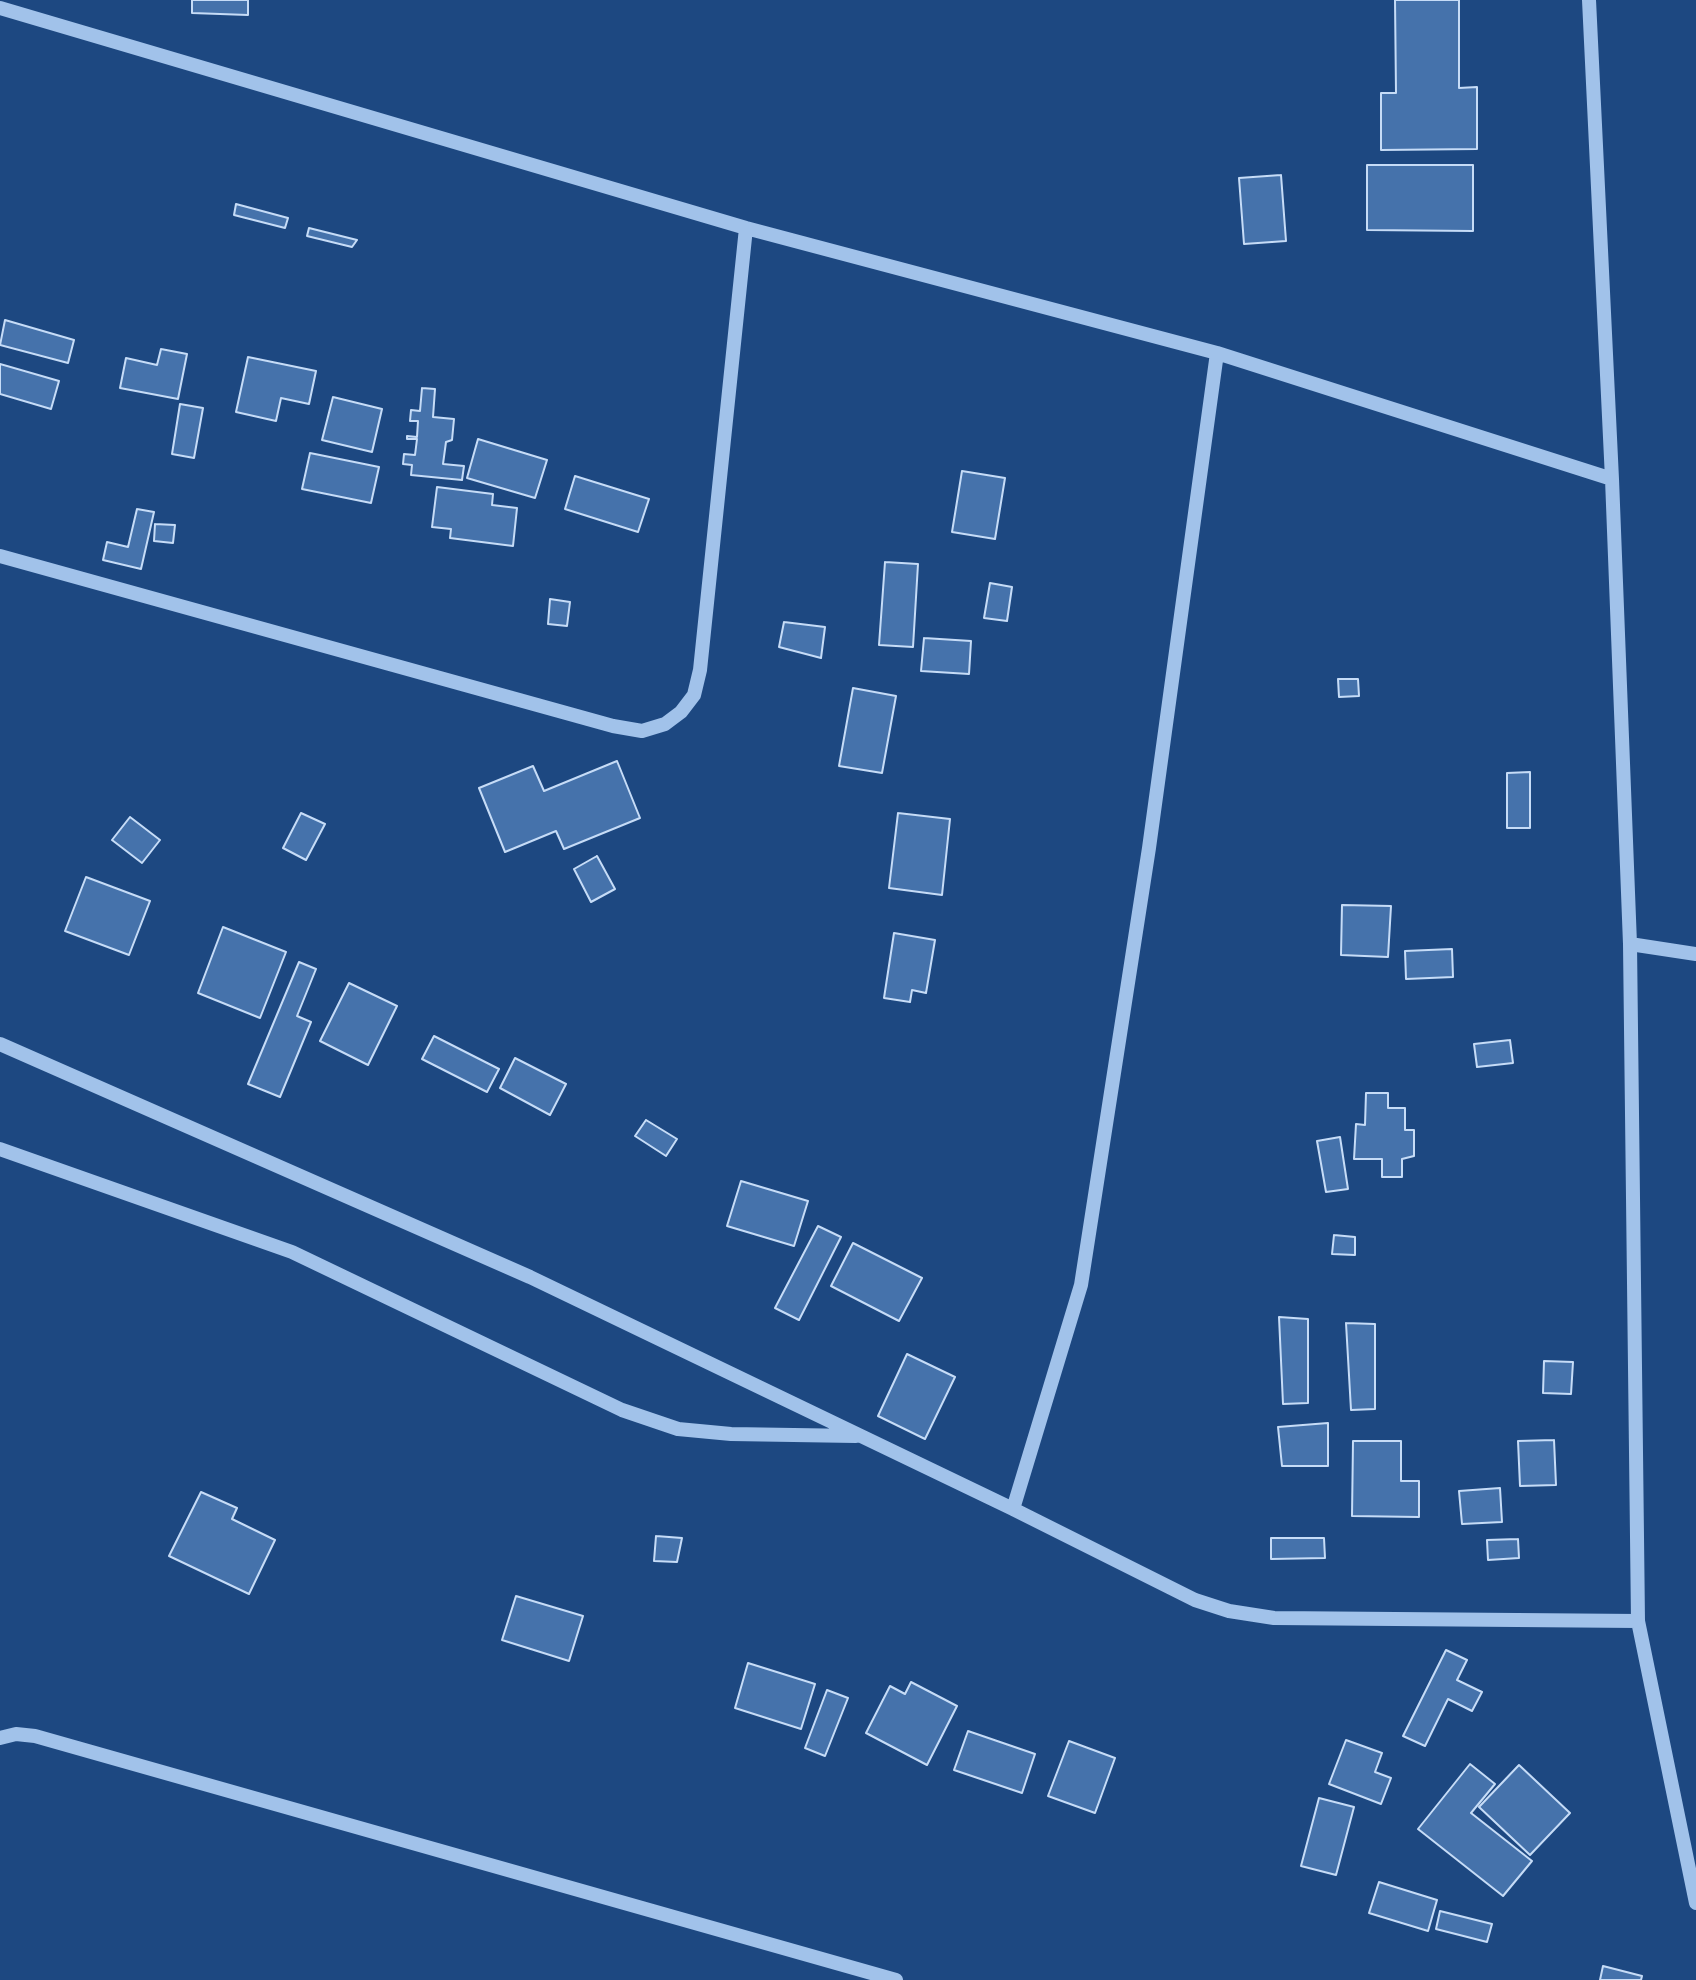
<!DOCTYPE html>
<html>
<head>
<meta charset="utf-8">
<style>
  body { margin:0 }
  canvas { display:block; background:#1d4881 }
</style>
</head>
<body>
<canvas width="1696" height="1980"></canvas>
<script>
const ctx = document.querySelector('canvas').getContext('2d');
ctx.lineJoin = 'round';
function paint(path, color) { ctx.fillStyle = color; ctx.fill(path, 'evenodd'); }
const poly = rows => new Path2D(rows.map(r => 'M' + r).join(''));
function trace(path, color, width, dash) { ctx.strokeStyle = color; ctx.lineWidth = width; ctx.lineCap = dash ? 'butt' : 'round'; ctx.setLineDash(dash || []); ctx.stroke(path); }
const building = poly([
  [192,0,248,0,248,15,192,13,192,0],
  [1395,0,1459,0,1459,88,1477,87,1477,149,1381,150,1381,93,1396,93,1395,0],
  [1367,165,1473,165,1473,231,1367,230,1367,165],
  [1281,175,1286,241,1244,244,1239,178,1281,175],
  [236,204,288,218,285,228,234,215,236,204],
  [309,228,357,240,352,247,307,236,309,228],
  [5,320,74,340,68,363,0,345,5,320],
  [161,349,187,354,178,399,120,388,126,358,157,365,161,349],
  [248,357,316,371,309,404,281,398,276,421,236,412,248,357],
  [0,364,59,381,51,409,0,394,0,364],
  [422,388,435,389,433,417,454,419,452,440,446,442,443,464,464,466,462,480,411,475,412,465,403,464,404,454,415,455,417,439,407,439,407,436,417,437,418,421,410,421,411,410,420,411,422,388],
  [333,397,382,409,372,452,322,440,333,397],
  [180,404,203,408,194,458,172,454,180,404],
  [478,439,547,460,535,498,467,478,478,439],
  [310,453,379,467,371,503,302,489,310,453],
  [962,471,1005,478,995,539,952,532,962,471],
  [575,476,649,499,638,532,565,509,575,476],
  [437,487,493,494,492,505,517,508,513,546,450,538,451,529,432,527,437,487],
  [137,509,154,512,141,569,103,560,107,542,128,547,137,509],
  [155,524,175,525,173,543,154,541,155,524],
  [885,562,918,564,913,647,879,645,885,562],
  [990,583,1012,587,1007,621,984,618,990,583],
  [550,599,570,602,567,626,548,624,550,599],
  [784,622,825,627,821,658,779,647,784,622],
  [924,638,971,641,969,674,921,671,924,638],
  [1338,679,1358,679,1359,696,1339,697,1338,679],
  [853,688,896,696,882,773,839,766,853,688],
  [617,761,640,818,564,849,556,831,505,852,479,788,533,766,544,791,617,761],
  [1530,772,1530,828,1507,828,1507,773,1530,772],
  [301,813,325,824,306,860,283,848,301,813],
  [898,813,950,819,942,895,889,888,898,813],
  [130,817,160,840,142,863,112,840,130,817],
  [597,856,615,889,591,902,574,869,597,856],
  [86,877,150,901,129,955,65,931,86,877],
  [1342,905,1391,906,1388,957,1341,955,1342,905],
  [223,927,286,952,260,1018,198,993,223,927],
  [894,933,935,940,926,993,912,990,910,1002,884,998,894,933],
  [1452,949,1453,977,1406,979,1405,951,1452,949],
  [299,962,316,969,297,1016,311,1022,280,1097,248,1084,299,962],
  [349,983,397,1006,368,1065,320,1041,349,983],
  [434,1036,499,1069,487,1092,422,1059,434,1036],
  [1510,1040,1513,1063,1477,1067,1474,1044,1510,1040],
  [515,1058,566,1084,550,1115,500,1088,515,1058],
  [1366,1093,1388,1093,1388,1108,1405,1108,1405,1130,1414,1130,1414,1156,1402,1159,1402,1177,1382,1177,1382,1159,1354,1159,1356,1124,1365,1125,1366,1093],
  [646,1120,677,1139,666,1156,635,1136,646,1120],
  [1340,1137,1348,1189,1326,1192,1317,1141,1340,1137],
  [741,1181,808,1201,794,1246,727,1226,741,1181],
  [818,1226,841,1237,799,1320,775,1308,818,1226],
  [1334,1235,1355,1237,1355,1255,1332,1254,1334,1235],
  [853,1243,922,1278,899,1321,831,1286,853,1243],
  [1279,1317,1308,1319,1308,1403,1283,1404,1279,1317],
  [1346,1323,1375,1324,1375,1409,1351,1410,1346,1323],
  [907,1354,955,1377,925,1439,878,1416,907,1354],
  [1544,1361,1573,1362,1571,1394,1543,1393,1544,1361],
  [1328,1423,1328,1466,1282,1466,1278,1427,1328,1423],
  [1554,1440,1556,1485,1520,1486,1518,1441,1554,1440],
  [1353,1441,1401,1441,1401,1481,1419,1481,1419,1517,1352,1516,1353,1441],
  [1500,1488,1502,1522,1462,1524,1459,1491,1500,1488],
  [201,1492,237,1508,232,1519,275,1540,249,1594,169,1556,201,1492],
  [656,1536,682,1538,677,1562,654,1561,656,1536],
  [1271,1538,1324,1538,1325,1558,1271,1559,1271,1538],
  [1518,1539,1519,1558,1488,1560,1487,1540,1518,1539],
  [516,1596,583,1616,569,1661,502,1640,516,1596],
  [1446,1650,1467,1660,1457,1680,1482,1692,1472,1711,1448,1699,1425,1746,1403,1736,1446,1650],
  [748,1663,815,1684,801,1729,735,1708,748,1663],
  [911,1682,957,1706,927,1765,866,1733,890,1686,905,1694,911,1682],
  [827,1690,848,1698,825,1756,805,1748,827,1690],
  [968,1731,1035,1754,1022,1793,954,1770,968,1731],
  [1346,1740,1382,1753,1375,1772,1391,1778,1381,1804,1329,1784,1346,1740],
  [1069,1741,1115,1758,1095,1813,1048,1796,1069,1741],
  [1470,1764,1495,1784,1471,1813,1532,1861,1503,1896,1418,1829,1470,1764],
  [1519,1765,1570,1813,1530,1855,1479,1807,1519,1765],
  [1319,1798,1354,1807,1336,1875,1301,1866,1319,1798],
  [1379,1882,1437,1900,1428,1931,1369,1913,1379,1882],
  [1440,1911,1492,1924,1487,1942,1436,1929,1440,1911],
  [1603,1966,1642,1976,1641,1980,1600,1980,1603,1966]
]);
paint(building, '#4572ab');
trace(building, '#c6dcf7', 2);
trace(poly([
  [1589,0,1612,479],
  [0,8,746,228,1217,353,1612,479,1630,944,1638,1621,1696,1903],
  [0,556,613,726,642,731,665,724,681,712,694,695,700,670,746,228],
  [1630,944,1696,954],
  [0,1044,530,1277,1013,1509,1081,1285,1149,848,1217,353],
  [0,1149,292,1252,622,1410,678,1429,731,1434,856,1436],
  [1013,1509,1195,1600,1229,1611,1274,1618,1638,1621],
  [0,1738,16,1734,35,1736,896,1980]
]), '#a1c2ea', 14);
</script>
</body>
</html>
